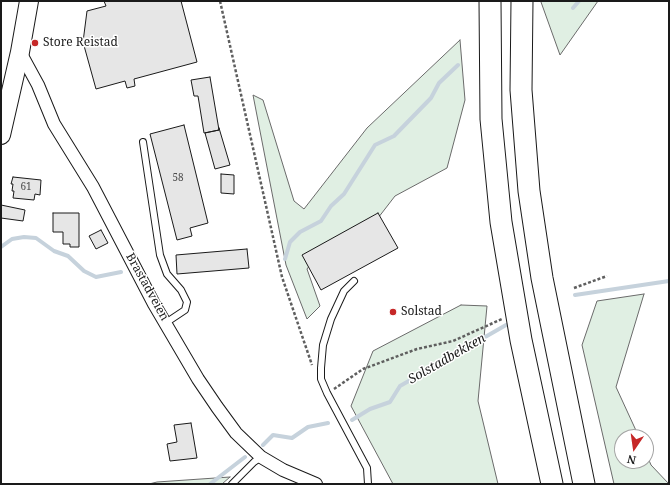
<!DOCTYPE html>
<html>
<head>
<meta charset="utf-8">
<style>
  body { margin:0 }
  #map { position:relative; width:670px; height:485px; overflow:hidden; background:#fff; font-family:"Noto Serif",serif }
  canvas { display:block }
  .frame { position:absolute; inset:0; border:2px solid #1a1a1a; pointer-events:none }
  .north { position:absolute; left:614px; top:429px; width:40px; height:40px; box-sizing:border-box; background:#fff; border:1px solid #a3a3a3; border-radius:50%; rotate:193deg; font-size:11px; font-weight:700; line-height:16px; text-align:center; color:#1a1a1a }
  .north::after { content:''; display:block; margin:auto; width:14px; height:18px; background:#c62828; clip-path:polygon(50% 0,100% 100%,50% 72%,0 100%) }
</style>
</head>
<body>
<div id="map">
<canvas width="670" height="485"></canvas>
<div class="frame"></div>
<div class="north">N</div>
</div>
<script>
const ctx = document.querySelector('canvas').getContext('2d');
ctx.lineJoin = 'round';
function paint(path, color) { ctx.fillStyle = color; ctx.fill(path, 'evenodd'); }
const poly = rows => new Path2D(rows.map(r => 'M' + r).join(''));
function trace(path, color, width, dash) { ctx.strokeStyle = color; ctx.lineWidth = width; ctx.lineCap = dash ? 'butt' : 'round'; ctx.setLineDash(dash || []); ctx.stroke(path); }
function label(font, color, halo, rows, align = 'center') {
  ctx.font = font + ' "Noto Serif",serif'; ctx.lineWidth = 3; ctx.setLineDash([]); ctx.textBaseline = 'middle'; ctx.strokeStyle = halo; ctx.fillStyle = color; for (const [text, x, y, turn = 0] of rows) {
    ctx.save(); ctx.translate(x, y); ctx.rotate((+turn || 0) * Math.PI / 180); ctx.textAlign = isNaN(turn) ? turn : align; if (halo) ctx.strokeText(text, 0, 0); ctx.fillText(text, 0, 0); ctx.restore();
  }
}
const green = poly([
  [541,1,598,1,560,55,541,2,541,1],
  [460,40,465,100,447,168,395,196,368,231,318,254,307,269,320,306,307,319,286,265,253,95,263,100,294,201,304,209,367,128,460,40],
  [644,294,616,387,639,437,622,437,622,461,646,461,646,453,651,465,669,484,614,484,582,345,597,301,644,294],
  [461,305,487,306,478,401,498,484,393,484,351,406,373,351,461,305],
  [230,477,222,484,149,484,157,482,230,477]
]);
paint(green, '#e0efe3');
trace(green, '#6a6a6a', 1);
trace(poly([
  [573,8,579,1],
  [1,247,12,239,24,237,36,238,54,251,68,256,84,271,96,277,121,272],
  [285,259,290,242,300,232,321,221,331,206,344,194,375,145,394,136,431,98,439,83,458,65],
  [575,295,669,281],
  [352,420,370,409,390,402,400,386,506,325],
  [263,445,273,435,292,438,308,427,328,423],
  [210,484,245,457]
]), '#c6d2dc', 4);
const building = poly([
  [104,1,181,1,197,62,134,79,135,86,127,88,125,81,96,89,83,42,87,11,106,6,104,1],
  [210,77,219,130,204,133,198,96,194,96,191,80,210,77],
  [184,125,208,223,190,228,192,236,177,240,150,134,184,125],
  [219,128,230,165,215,169,205,133,219,130,219,128],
  [221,174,234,175,234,194,221,193,221,174],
  [13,177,41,180,40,195,35,194,34,200,13,198,14,191,12,191,13,184,11,184,13,177],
  [1,205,25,210,23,221,1,218,1,205],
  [53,213,79,213,79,247,70,247,70,244,63,244,63,232,53,232,53,213],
  [378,213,398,248,321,290,302,255,378,213],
  [101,230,108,243,96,249,89,236,101,230],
  [247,249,249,268,177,274,176,255,247,249],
  [191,423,197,458,170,461,167,444,177,442,174,425,191,423]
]);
paint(building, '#e6e6e6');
trace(building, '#1a1a1a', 1);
const lane = poly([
  [143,142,160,255,167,274,181,290,187,302,185,310,167,322],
  [354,281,344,291,331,319,323,345,321,368,321,379,327,393,367,468,368,484],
  [232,484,254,462,261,457]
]);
const street = poly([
  [20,52,38,85,54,124,93,187,154,304,198,379,217,407,236,433,261,457,283,470,316,484]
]);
const primary = poly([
  [1,135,20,52,29,1]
]);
const highway = poly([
  [490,1,491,119,501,222,521,340,552,484],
  [522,1,521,90,529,191,542,278,584,484]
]);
trace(lane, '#1a1a1a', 8);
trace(street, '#1a1a1a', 14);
trace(primary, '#1a1a1a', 20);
trace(highway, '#1a1a1a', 23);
trace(poly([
  [220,1,282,277,312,365],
  [574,288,607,276],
  [334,389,363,369,417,349,453,341,502,319]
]), '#5f5f5f', 2.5, [3, 2]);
trace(lane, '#fff', 6);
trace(street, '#fff', 12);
trace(primary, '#fff', 18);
trace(highway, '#fff', 21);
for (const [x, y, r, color] of [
  [35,43,4,"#c62828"],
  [393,312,4,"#c62828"]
]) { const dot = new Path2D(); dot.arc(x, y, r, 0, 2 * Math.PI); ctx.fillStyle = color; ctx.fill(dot); trace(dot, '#fff', 1.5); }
label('10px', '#4d4d4d', null, [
  ["58",178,178],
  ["61",26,187]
]);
label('12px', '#1a1a1a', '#fff', [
  ["Store Reistad",43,43],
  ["Solstad",401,312]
], 'left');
label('12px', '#1a1a1a', '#fff', [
  ["Brastadveien",147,287,61]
]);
label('italic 13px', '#1a1a1a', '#fff', [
  ["Solstadbekken",447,359,-30]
]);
</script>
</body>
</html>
